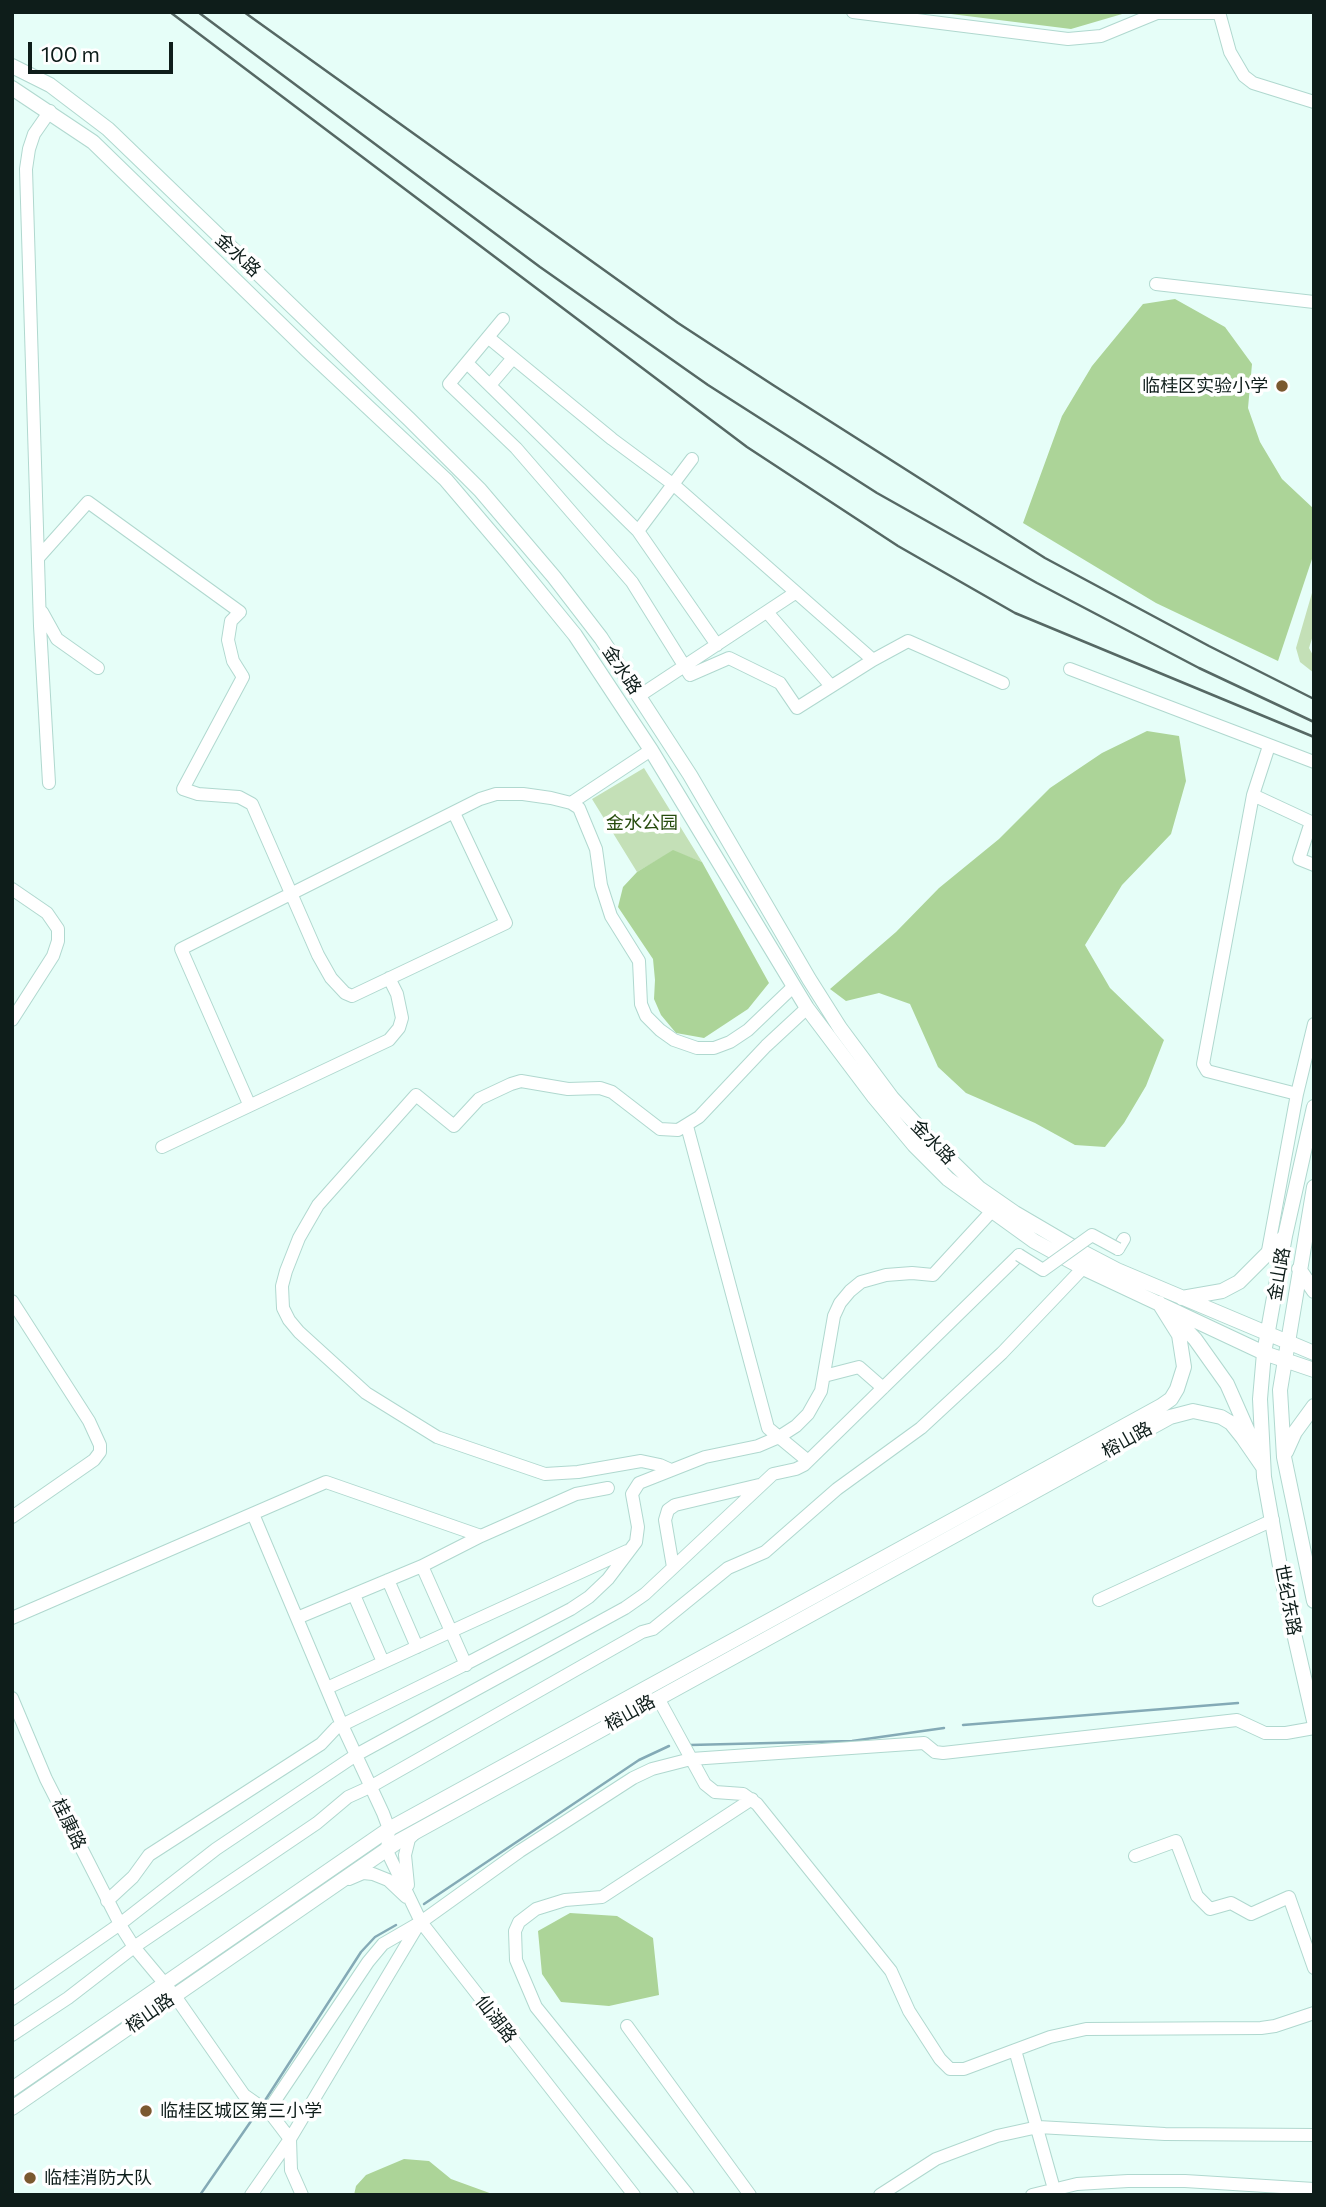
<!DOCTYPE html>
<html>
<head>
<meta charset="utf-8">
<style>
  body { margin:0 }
  #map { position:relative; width:1326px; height:2207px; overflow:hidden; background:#e6fef8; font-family:Commissioner,sans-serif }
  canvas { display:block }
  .frame { position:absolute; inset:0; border:14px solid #0e1d1a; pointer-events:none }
  .scale { position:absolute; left:28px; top:42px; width:145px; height:32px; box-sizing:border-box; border:4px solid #0e1d1a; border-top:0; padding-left:9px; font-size:21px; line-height:24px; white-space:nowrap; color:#0e1d1a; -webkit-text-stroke:5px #fff; paint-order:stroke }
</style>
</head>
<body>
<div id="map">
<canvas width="1326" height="2207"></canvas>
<div class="frame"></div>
<div class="scale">100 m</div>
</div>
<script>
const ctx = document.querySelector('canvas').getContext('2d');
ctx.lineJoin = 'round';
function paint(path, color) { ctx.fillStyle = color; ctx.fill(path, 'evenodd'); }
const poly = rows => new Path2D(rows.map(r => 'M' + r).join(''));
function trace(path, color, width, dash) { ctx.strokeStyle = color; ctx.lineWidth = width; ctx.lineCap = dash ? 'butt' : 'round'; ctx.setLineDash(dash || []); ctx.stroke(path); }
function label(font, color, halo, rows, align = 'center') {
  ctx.font = font + ' Commissioner,"Noto Sans SC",sans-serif'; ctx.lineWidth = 7; ctx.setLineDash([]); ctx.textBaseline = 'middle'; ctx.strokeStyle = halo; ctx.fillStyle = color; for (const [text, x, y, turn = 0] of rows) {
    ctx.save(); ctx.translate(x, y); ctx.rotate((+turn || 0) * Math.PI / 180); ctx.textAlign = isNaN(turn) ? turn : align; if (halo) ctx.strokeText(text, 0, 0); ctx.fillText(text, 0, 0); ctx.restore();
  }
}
paint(poly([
  [1314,586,1314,632,1309,648,1314,657,1314,673,1300,662,1296,648],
  [644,768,702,862,673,851,637,872,592,799]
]), '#c4e0b7');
paint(poly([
  [935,12,1129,12,1071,29],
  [1175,299,1225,327,1252,364,1248,408,1260,442,1282,479,1314,509,1314,553,1278,661,1156,603,1023,523,1062,416,1092,366,1143,304],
  [1147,731,1179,736,1186,781,1171,834,1122,885,1085,945,1110,988,1164,1040,1146,1086,1124,1123,1105,1147,1075,1145,1035,1123,966,1093,938,1067,910,1004,879,993,846,1001,830,989,896,932,939,888,999,839,1050,788,1102,753],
  [673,850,702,862,769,983,748,1009,704,1038,676,1033,661,1015,654,999,655,980,653,959,618,907,623,887,637,872],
  [570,1913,617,1916,653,1938,659,1995,609,2006,561,2002,542,1974,538,1931],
  [404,2159,429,2161,451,2179,495,2195,354,2195,356,2186,366,2175]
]), '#acd498');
trace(poly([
  [963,1725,1238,1703],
  [690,1745,852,1741,944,1728],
  [424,1904,639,1760,669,1746],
  [264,2102,361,1952,375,1937,396,1925],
  [200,2195,258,2111]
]), '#84aab6', 2.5);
const minor = poly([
  [853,12,1068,39,1101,36,1157,13,1219,13],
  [1219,12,1230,52,1244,76,1253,83,1314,102],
  [1156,284,1314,302],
  [503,319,449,384,516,448,632,582,690,675,729,658,780,683,797,708,873,660,908,641,1003,683],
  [489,338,612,439,674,485,873,660],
  [467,363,638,531,717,645],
  [490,385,513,358],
  [638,531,692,459],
  [38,558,88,502,240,612,231,621,228,640,233,661,243,677,183,789,198,794,239,797,252,804,318,955,331,978,345,993,352,996,506,923,454,813],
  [42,612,57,639,98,668],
  [767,612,831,686],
  [1070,669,1314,762],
  [639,696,795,593],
  [1269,746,1253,795,1203,1064,1207,1071,1297,1094],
  [49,783,40,626,26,169,29,149,34,134,50,111],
  [1253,795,1311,822,1299,859,1314,865],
  [571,803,651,750],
  [12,889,47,913,58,929,58,941,53,956,12,1020],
  [249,1104,181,949,480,799,496,794,523,794,551,798,571,803,579,808,596,849,601,885,611,916,639,961,641,1004,646,1016,660,1030,674,1040,697,1048,714,1048,730,1042,748,1030,794,986],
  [687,1126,768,1428,808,1461],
  [162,1147,389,1040,399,1028,402,1018,397,994,389,978],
  [1118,1249,1124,1239],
  [1267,1256,1297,1094,1314,1024],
  [12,1301,89,1421,100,1445,100,1452,94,1460,12,1517],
  [824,1376,859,1367,883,1388],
  [671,1470,660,1465,641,1461,578,1472,545,1474,437,1437,366,1393,299,1332,289,1320,283,1308,282,1286,286,1271,299,1238,318,1205,416,1095,454,1126,479,1099,511,1084,521,1081,568,1089,600,1088,612,1092,660,1129,678,1130,699,1117,766,1046,807,1008],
  [253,1514,342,1725,383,1813,389,1829,387,1851,421,1922,634,2195],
  [422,1566,466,1665],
  [673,1567,665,1520,668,1510,675,1505,759,1485],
  [388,1580,417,1647],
  [354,1595,383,1662],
  [1099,1600,1273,1520],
  [12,1618,326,1482,481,1536,576,1494,608,1488],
  [297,1618,422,1566,481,1536],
  [327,1688,627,1551],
  [12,1698,46,1779,122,1928,134,1947,175,1996,244,2095,271,2114,290,2139,291,2170,302,2195],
  [658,1698,705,1784,715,1792,743,1794,757,1804,891,1971,909,2011,940,2059,950,2069,964,2069,1050,2037,1086,2029,1261,2028,1275,2026,1314,2013],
  [1135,1856,1176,1841,1197,1896,1210,1909,1231,1903,1251,1914,1289,1897,1314,1968],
  [349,1879,363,1873,373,1874,388,1880,406,1897],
  [408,1885,405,1855,409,1839,417,1831],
  [107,1901,133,1877,149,1855,321,1744,336,1728,462,1666,571,1609,589,1597,608,1579,636,1542,638,1527,632,1494,639,1483,705,1457,758,1446,779,1437,796,1426,808,1414,821,1391,834,1316,840,1303,850,1291,861,1282,886,1275,912,1273,933,1275,991,1212],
  [12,1999,120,1924,216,1849,356,1755,625,1608,645,1594,773,1474,796,1469,804,1465,1019,1255],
  [627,2026,750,2195],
  [12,2035,68,1998,134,1947,317,1823,348,1797,370,1787,642,1632,653,1629,728,1568,765,1552,837,1489,921,1428,1002,1353,1083,1268],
  [1015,2050,1054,2189],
  [268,2111,368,1962,383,1944,421,1922,520,1851,633,1778,652,1769,691,1759,924,1743,935,1752,943,1753,1237,1720,1265,1733,1286,1733,1314,1728],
  [251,2195,290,2139,420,1922],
  [688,2195,536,2007,516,1960,515,1931,519,1922,536,1909,565,1900,602,1897,752,1799],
  [880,2195,936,2159,997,2136,1038,2127,1165,2134,1314,2135],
  [1032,2195,1077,2184,1128,2181,1185,2181,1314,2189]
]);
const major = poly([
  [12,66,50,85,108,129,410,420,480,490,554,577,601,638,690,775,809,979,840,1028,892,1098,934,1144,979,1188,1015,1213,1073,1247,1117,1270,1314,1353],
  [12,88,93,142,308,351,446,480,509,554,575,635,651,750,807,1008,874,1097,914,1145,948,1179,1034,1241,1083,1268,1264,1353,1314,1370],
  [1314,1107,1285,1236,1264,1353,1260,1399,1264,1477,1285,1594,1314,1721],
  [1314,1187,1280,1390,1284,1457,1314,1601],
  [1299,1269,1314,1291],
  [1182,1298,1222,1291,1239,1282,1285,1236],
  [1177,1320,1195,1339,1227,1384,1254,1445],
  [1286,1452,1295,1432,1314,1406],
  [12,2089,389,1829,1161,1406,1171,1399,1177,1389,1184,1367,1179,1335,1159,1303],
  [12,2108,399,1841,1170,1417,1193,1411,1221,1417,1231,1423,1243,1438,1263,1467]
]);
trace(minor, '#b0d8cf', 14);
trace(major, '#b0d8cf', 16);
trace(minor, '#fff', 12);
trace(major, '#fff', 14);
trace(poly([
  [170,12,747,447,898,546,1015,613,1314,737],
  [198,12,540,267,708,385,877,493,1037,583,1199,668,1314,722],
  [244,12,678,323,773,385,1045,558,1209,646,1314,699]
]), '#566864', 2.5);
const minorBridge = poly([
  [1019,1255,1043,1270,1092,1235,1118,1249]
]);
trace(minorBridge, '#b0d8cf', 14, []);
trace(minorBridge, '#fff', 12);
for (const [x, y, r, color] of [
  [1282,386,7,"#7b5930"],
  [146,2111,7,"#7b5930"],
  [30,2178,7,"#7b5930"]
]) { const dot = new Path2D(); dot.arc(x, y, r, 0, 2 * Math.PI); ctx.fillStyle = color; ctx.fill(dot); trace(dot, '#fff', 2.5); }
label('18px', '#0e1d1a', '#fff', [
  ["金水路",238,255,43],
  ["金水路",622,670,56],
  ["金水路",933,1142,46],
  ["金山路",1279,1274,-80],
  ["榕山路",1127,1440,-29],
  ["世纪东路",1288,1600,79],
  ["榕山路",630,1713,-29],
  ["桂康路",69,1824,64],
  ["榕山路",150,2013,-35],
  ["仙湖路",496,2019,52]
]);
label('18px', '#0e1d1a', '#fff', [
  ["临桂区实验小学",1268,386,"right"],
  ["临桂区城区第三小学",160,2111],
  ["临桂消防大队",44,2178]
], 'left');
label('18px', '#274c0e', '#fff', [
  ["金水公园",642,823]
]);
</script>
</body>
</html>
